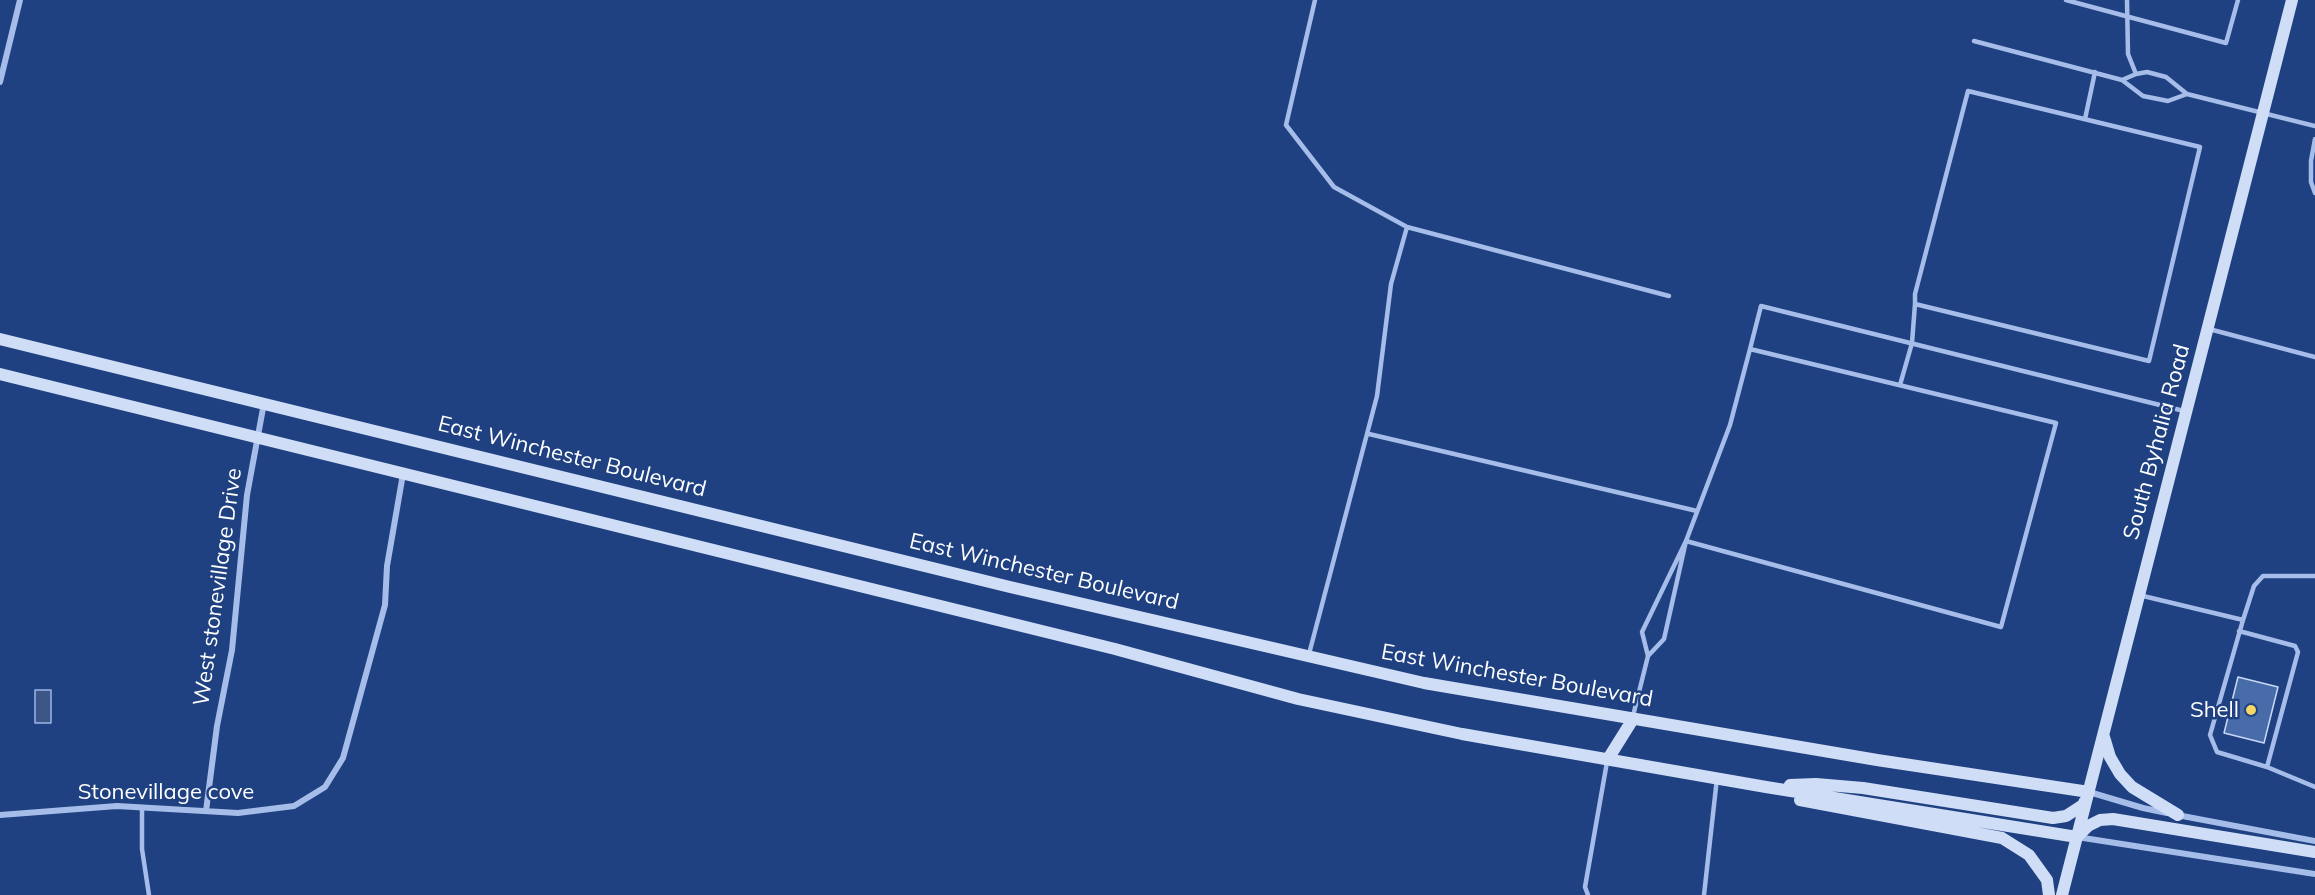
<!DOCTYPE html>
<html>
<head>
<meta charset="utf-8">
<style>
  body { margin:0 }
  canvas { display:block; background:#1f4181 }
</style>
</head>
<body>
<canvas width="2315" height="895"></canvas>
<script>
const ctx = document.querySelector('canvas').getContext('2d');
ctx.lineJoin = 'round';
function paint(path, color) { ctx.fillStyle = color; ctx.fill(path, 'evenodd'); }
const poly = rows => new Path2D(rows.map(r => 'M' + r).join(''));
function trace(path, color, width, dash) { ctx.strokeStyle = color; ctx.lineWidth = width; ctx.lineCap = dash ? 'butt' : 'round'; ctx.setLineDash(dash || []); ctx.stroke(path); }
function label(font, color, halo, rows, align = 'center') {
  ctx.font = font + ' Mulish,sans-serif'; ctx.lineWidth = 5; ctx.setLineDash([]); ctx.textBaseline = 'middle'; ctx.strokeStyle = halo; ctx.fillStyle = color; for (const [text, x, y, turn = 0] of rows) {
    ctx.save(); ctx.translate(x, y); ctx.rotate((+turn || 0) * Math.PI / 180); ctx.textAlign = isNaN(turn) ? turn : align; if (halo) ctx.strokeText(text, 0, 0); ctx.fillText(text, 0, 0); ctx.restore();
  }
}
const water = poly([
  [35,690,51,690,51,723,35,723,35,690]
]);
paint(water, '#3d5685');
trace(water, '#98b7ea', 1.5);
const building = poly([
  [2238,677,2278,687,2264,743,2224,733,2238,677]
]);
paint(building, '#486baa');
trace(building, '#c8d9f6', 1.5);
trace(poly([
  [1315,0,1286,125,1334,187,1407,227],
  [2066,0,2226,43,2238,0],
  [2127,0,2128,54,2136,74],
  [1974,41,2122,80],
  [2187,94,2168,101,2143,96,2122,80,2136,74,2147,72,2166,77,2187,94,2315,126],
  [2085,119,2095,72],
  [2315,139,2311,161,2311,182,2315,193],
  [2209,329,2315,357],
  [1750,349,2056,423,2001,627,1686,541,1730,425,1750,349,1761,306,2184,411],
  [1900,385,1912,343,1915,304,1915,294,1968,91,2200,147,2149,361,1915,304],
  [1369,434,1697,511],
  [2139,595,2243,620,2210,735,2217,752,2267,767,2315,787],
  [2243,620,2254,586,2263,576,2315,576],
  [2239,631,2295,646,2298,652,2267,767],
  [1309,654,1377,396,1391,284,1407,227,1669,296],
  [1633,716,1648,656,1642,632,1686,541,1664,639,1648,656],
  [142,807,142,849,149,895],
  [1588,895,1585,887,1607,762],
  [1704,895,1717,778]
]), '#a5bde8', 4.5);
trace(poly([
  [0,82,20,0],
  [2089,792,2143,808,2167,813],
  [206,811,217,726,232,650,247,495,264,403],
  [0,815,117,806,238,813,294,806,325,787,343,758,385,605,387,566,403,474],
  [2177,815,2315,841],
  [2077,837,2315,874]
]), '#a5bde8', 6);
trace(poly([
  [0,339,1010,587,1424,683,1877,760,2089,792],
  [0,374,1115,649,1298,699,1462,734,1766,787,2077,837],
  [2104,737,2110,757,2120,774,2132,787,2178,815],
  [1608,759,1633,719],
  [1790,785,1816,784,1863,788,2053,818,2066,816,2083,805,2085,801],
  [1800,800,2002,838,2029,855,2047,880,2049,895],
  [2078,836,2088,826,2100,820,2113,819,2315,852],
  [2062,895,2292,0]
]), '#cfddf7', 12);
for (const [x, y, r, color] of [
  [2251,710,6,"#f6d965"]
]) { const dot = new Path2D(); dot.arc(x, y, r, 0, 2 * Math.PI); ctx.fillStyle = color; ctx.fill(dot); trace(dot, '#1f4181', 2); }
label('22px', '#fff', '#1f4181', [
  ["South Byhalia Road",2157,442,-75],
  ["East Winchester Boulevard",572,457,14],
  ["East Winchester Boulevard",1044,572,13],
  ["West stonevillage Drive",218,587,-82],
  ["East Winchester Boulevard",1517,676,10],
  ["Stonevillage cove",166,792]
]);
label('22px', '#fff', '#1f4181', [
  ["Shell",2239,710]
], 'right');
</script>
</body>
</html>
